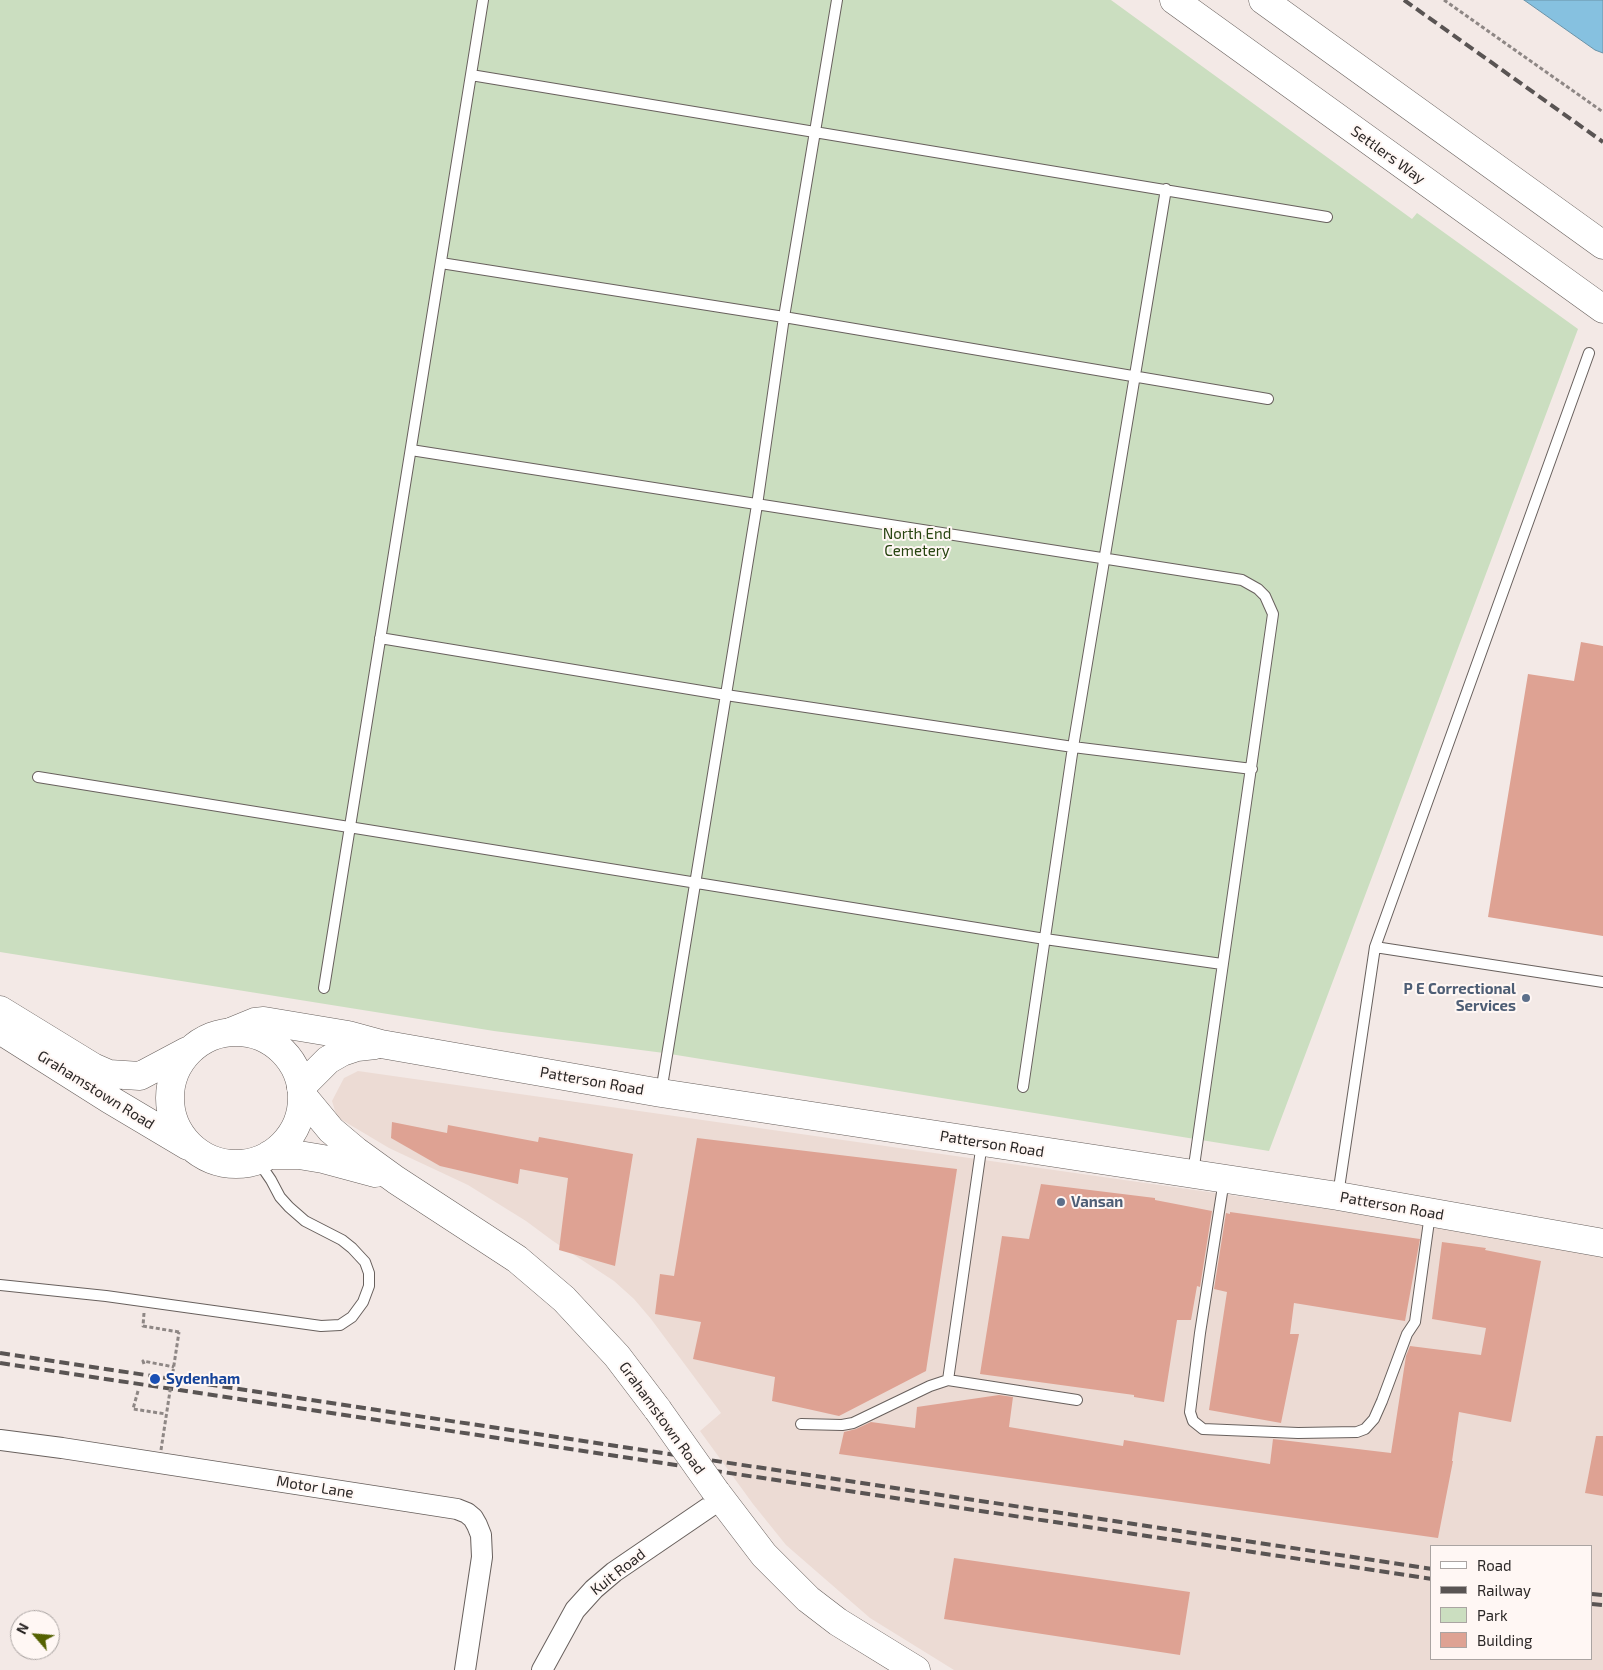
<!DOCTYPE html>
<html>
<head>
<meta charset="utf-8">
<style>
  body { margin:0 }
  #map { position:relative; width:1603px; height:1670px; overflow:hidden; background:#f3e9e6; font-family:"Exo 2",sans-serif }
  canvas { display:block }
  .legend { position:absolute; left:1430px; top:1545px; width:162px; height:115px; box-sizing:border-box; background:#fff7f4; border:1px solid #aaa4a2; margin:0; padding:6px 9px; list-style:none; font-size:15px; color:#2b2726 }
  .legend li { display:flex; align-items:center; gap:10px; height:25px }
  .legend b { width:25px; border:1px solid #aaa4a2 }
  .north { position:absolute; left:10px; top:1610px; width:50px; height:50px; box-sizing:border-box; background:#fff7f4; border:1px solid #aaa4a2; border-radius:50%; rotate:297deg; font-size:14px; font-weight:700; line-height:20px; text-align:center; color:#2b2726 }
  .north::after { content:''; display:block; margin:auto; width:18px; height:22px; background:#546101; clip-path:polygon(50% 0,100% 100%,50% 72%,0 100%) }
</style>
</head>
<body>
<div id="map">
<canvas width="1603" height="1670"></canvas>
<ul class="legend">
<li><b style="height:6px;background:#fff"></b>Road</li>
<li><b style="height:6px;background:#595453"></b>Railway</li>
<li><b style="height:14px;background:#cbdec0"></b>Park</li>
<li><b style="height:14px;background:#dea293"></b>Building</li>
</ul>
<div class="north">N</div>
</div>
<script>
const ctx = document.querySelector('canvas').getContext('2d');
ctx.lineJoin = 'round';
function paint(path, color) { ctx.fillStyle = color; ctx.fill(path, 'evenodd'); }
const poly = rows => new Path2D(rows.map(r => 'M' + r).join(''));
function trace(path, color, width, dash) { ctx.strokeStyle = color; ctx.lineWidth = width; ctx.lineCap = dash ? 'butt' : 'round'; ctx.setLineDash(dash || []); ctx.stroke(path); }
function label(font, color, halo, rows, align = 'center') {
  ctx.font = font + ' "Exo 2",sans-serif'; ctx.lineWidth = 4; ctx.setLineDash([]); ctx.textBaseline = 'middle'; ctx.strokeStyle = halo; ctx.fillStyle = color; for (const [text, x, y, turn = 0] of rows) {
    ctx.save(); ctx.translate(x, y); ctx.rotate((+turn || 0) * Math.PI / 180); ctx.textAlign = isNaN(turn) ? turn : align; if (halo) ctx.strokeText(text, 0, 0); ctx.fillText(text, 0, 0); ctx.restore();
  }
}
paint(poly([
  [358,1071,1328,1209,1603,1257,1603,1670,954,1670,870,1618,786,1545,753,1504,700,1431,721,1413,651,1319,634,1299,614,1281,553,1241,526,1221,468,1185,389,1148,337,1117,332,1101,344,1078],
  [1432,1546,1592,1546,1592,1659,1432,1659]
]), '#ecdbd4');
paint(poly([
  [0,0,1111,0,1412,219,1417,213,1578,329,1269,1151,664,1053,494,1031,0,952]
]), '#cbdec0');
const water = poly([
  [1524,0,1603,0,1603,53,1595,50,1524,0]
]);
paint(water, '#86c1e0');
trace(water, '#6b93a8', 1);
paint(poly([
  [1581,642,1603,646,1603,936,1488,917,1528,674,1574,681],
  [392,1122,447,1133,448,1125,538,1142,539,1137,633,1154,615,1266,559,1250,568,1178,520,1169,518,1184,440,1166,391,1138],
  [697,1138,957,1169,926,1371,839,1416,772,1401,775,1377,693,1359,701,1322,655,1314,660,1274,674,1276],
  [1041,1184,1155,1198,1155,1200,1212,1211,1200,1287,1197,1286,1191,1320,1177,1320,1164,1402,1134,1397,1134,1395,980,1374,1002,1236,1029,1239],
  [1230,1212,1420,1239,1405,1321,1294,1303,1290,1334,1299,1334,1281,1423,1209,1410,1227,1292,1214,1289,1226,1213,1230,1214],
  [1442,1242,1486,1248,1485,1250,1541,1261,1511,1422,1459,1412,1452,1461,1453,1461,1438,1538,839,1454,844,1432,856,1429,871,1422,915,1428,917,1407,999,1395,1013,1397,1009,1427,1123,1446,1124,1440,1270,1464,1273,1439,1391,1453,1406,1356,1410,1346,1481,1355,1486,1328,1432,1319],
  [1596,1436,1603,1436,1603,1496,1585,1493],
  [954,1558,1190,1592,1180,1655,944,1619]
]), '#dea293');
const lane = poly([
  [471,75,1327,217],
  [441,263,784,317,1268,399],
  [411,450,1242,580,1258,589,1265,596,1273,614,1193,1173],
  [380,638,726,695,1073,747,1252,769],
  [38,777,1045,939,1222,964],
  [1375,947,1603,982],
  [324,988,483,0],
  [1023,1087,1073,747,1166,189],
  [661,1092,757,505,784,317,837,0],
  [1224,1180,1200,1333,1190,1412,1193,1421,1203,1429,1298,1433,1357,1432,1365,1429,1374,1419,1382,1401,1407,1334,1415,1322,1430,1214],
  [1338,1195,1375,947,1589,353],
  [0,1285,106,1296,321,1326,340,1325,352,1317,363,1302,369,1286,369,1273,365,1262,352,1248,342,1240,305,1221,289,1207,280,1197,271,1180,258,1161],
  [948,1380,1077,1400],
  [801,1424,842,1425,853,1423,930,1386,948,1380,982,1143]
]);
const street = poly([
  [0,1440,62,1448,380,1497,457,1509,467,1513,473,1518,477,1525,481,1535,482,1557,465,1670],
  [542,1670,575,1610,594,1589,614,1572,721,1499]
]);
const secondary = poly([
  [233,1031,255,1022,264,1021,348,1035,381,1044,661,1093,1338,1196,1603,1243],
  [301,1087,328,1060,342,1052,357,1047,375,1045]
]);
const primary = poly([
  [0,1010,93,1067,109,1074,140,1076,187,1051],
  [0,1030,109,1099,188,1146],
  '170 1098a66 66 0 1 1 132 0a66 66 0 1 1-132 0Z',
  [302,1095,331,1130,356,1151,396,1180,517,1259,564,1299,617,1356,658,1410],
  [269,1155,299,1155,323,1159,375,1173],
  [716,1492,764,1555,808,1599,838,1622,916,1670]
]);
const highway = poly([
  [1174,0,1603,309],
  [1263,0,1603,245]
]);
trace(lane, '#68605d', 12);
trace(street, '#68605d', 22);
trace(secondary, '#68605d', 29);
trace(primary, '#68605d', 29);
trace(highway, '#68605d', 29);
trace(poly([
  [1444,0,1603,112],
  [144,1313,143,1326,179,1332],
  [144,1364,143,1361,174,1367],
  [138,1391,133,1409,166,1414]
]), '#8e8785', 3, [4, 2.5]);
trace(lane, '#fff', 10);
trace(street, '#fff', 20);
trace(secondary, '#fff', 28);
trace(primary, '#fff', 28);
trace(highway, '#fff', 28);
trace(poly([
  [1404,0,1603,142],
  [0,1353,1432,1569],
  [0,1363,1432,1579],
  [1592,1594,1603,1595],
  [1592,1604,1603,1605]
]), '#595453', 4, [10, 5]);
const primaryBridge = poly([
  [658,1410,716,1492]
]);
trace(primaryBridge, '#68605d', 29, []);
trace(poly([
  [161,1450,179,1332]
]), '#8e8785', 3, [4, 2.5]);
trace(primaryBridge, '#fff', 28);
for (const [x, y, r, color] of [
  [1526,998,5,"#5c6f8a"],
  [1061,1202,5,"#5c6f8a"],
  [155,1379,6,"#1a4fb4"]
]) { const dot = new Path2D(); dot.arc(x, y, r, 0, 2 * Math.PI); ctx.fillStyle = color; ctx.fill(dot); trace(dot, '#fff7f4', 2); }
label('15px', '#2b2726', '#fff7f4', [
  ["Settlers Way",1388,155,36],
  ["Patterson Road",592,1081,10],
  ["Grahamstown Road",96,1090,32],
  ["Patterson Road",992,1144,9],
  ["Patterson Road",1392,1206,10],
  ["Grahamstown Road",662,1418,54],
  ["Motor Lane",315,1487,9],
  ["Kuit Road",618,1572,-38]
]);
label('15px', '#274410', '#fff7f4', [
  ["North End",917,534],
  ["Cemetery",917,551]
]);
label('bold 15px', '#4e5e75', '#fff7f4', [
  ["P E Correctional",1516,989],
  ["Services",1516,1006],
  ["Vansan",1071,1202,"left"]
], 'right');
label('bold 15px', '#164399', '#fff7f4', [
  ["Sydenham",166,1379]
], 'left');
</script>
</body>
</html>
